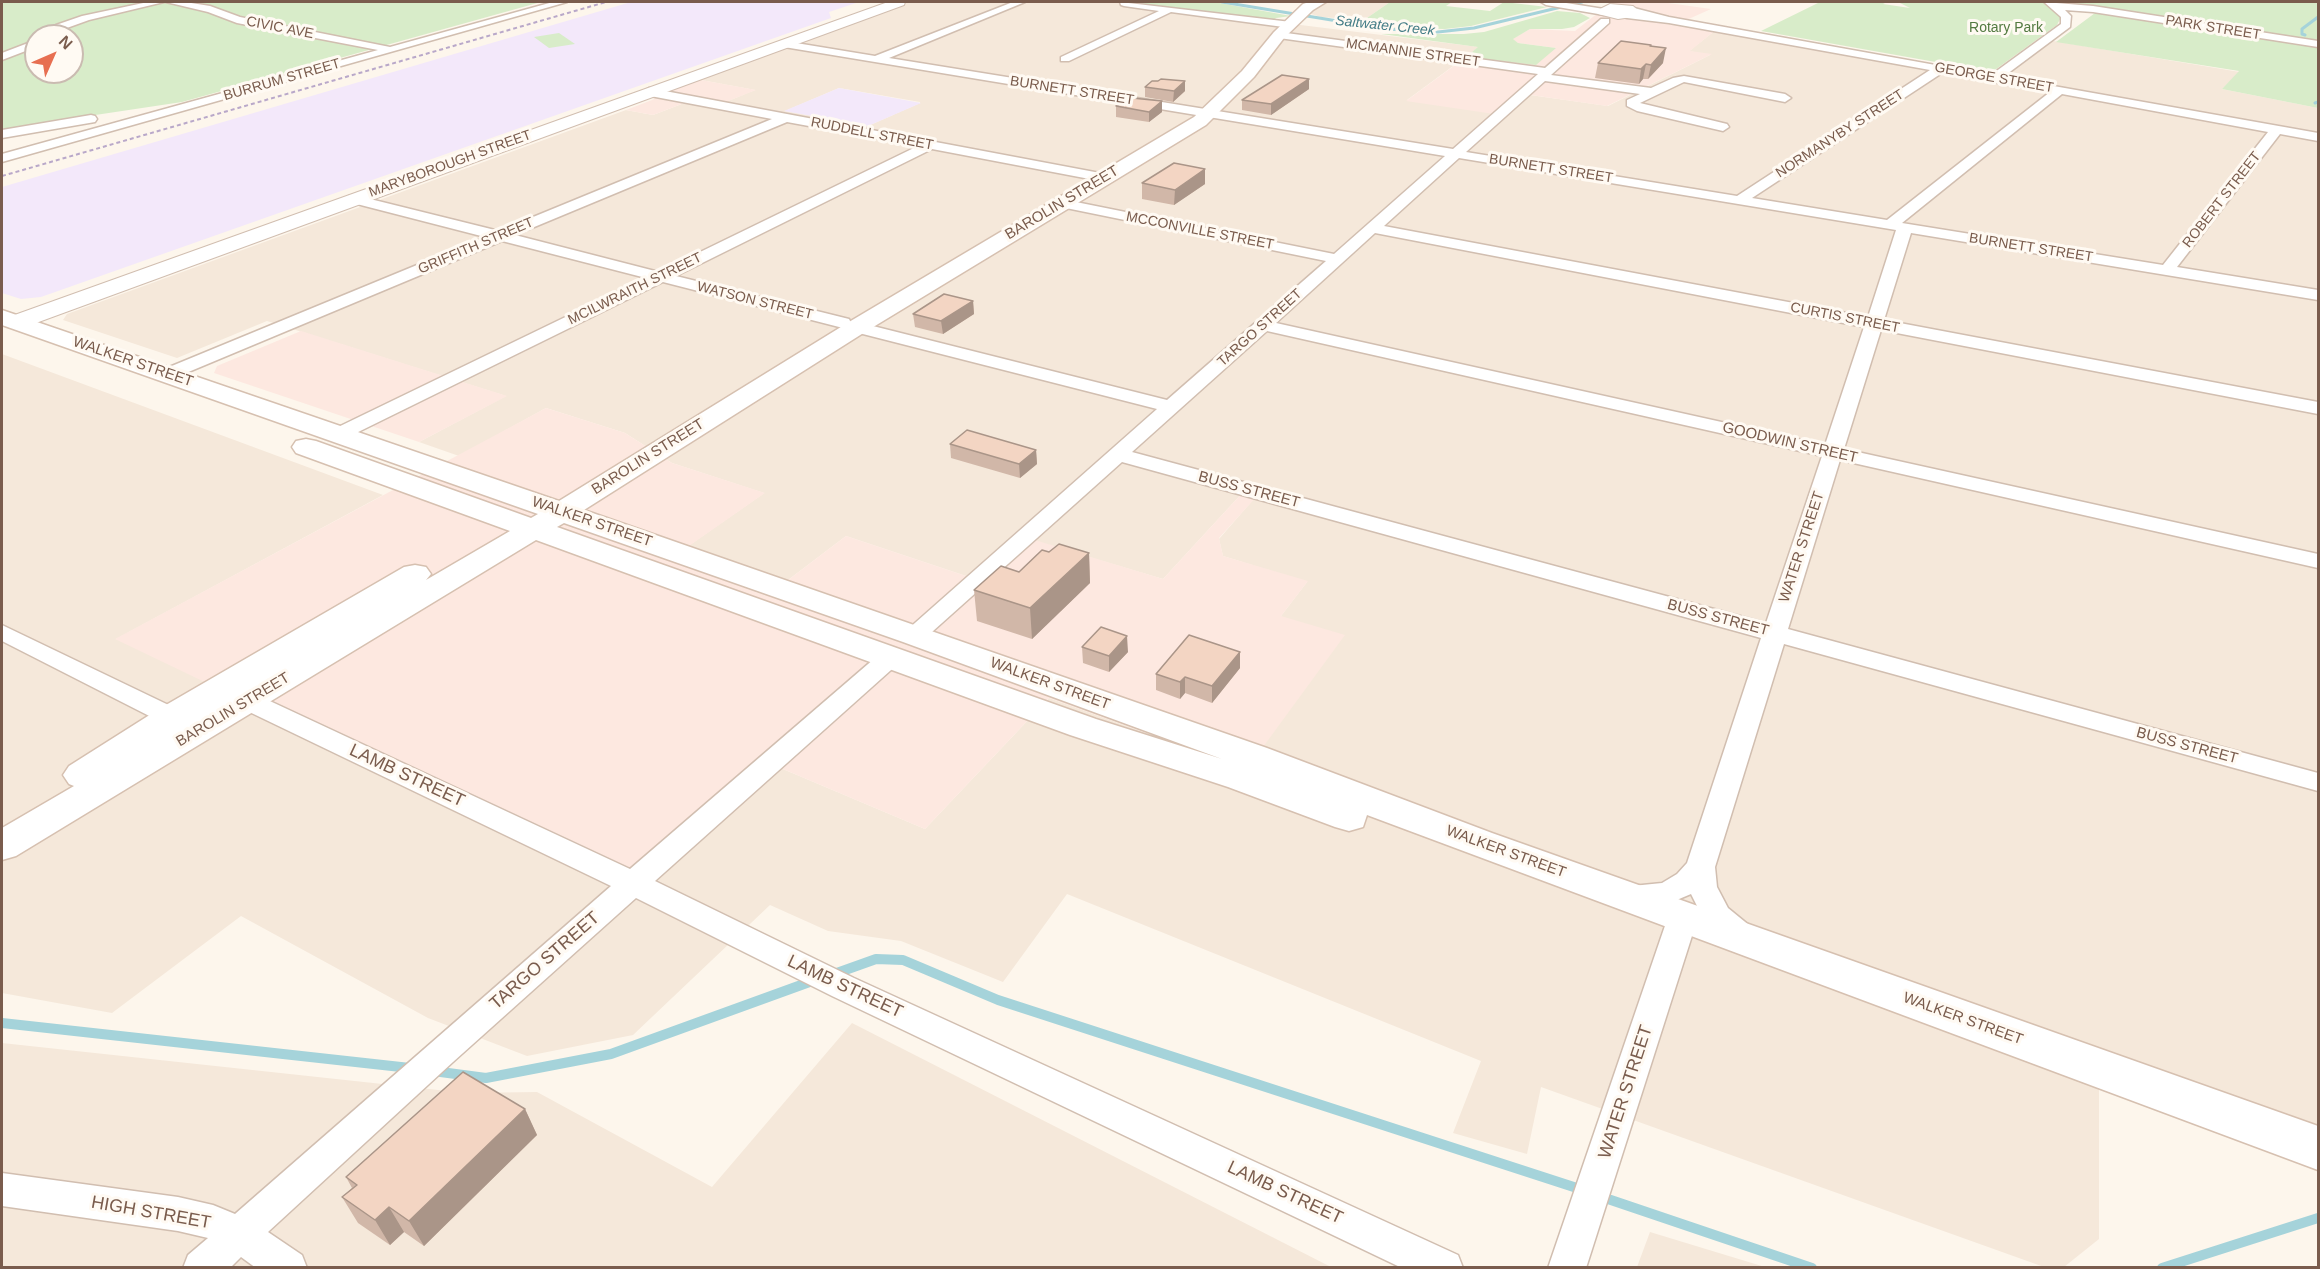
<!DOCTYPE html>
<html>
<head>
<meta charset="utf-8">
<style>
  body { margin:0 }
  #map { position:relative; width:2320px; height:1269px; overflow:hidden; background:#fdf6ec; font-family:Arial,sans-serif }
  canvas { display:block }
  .frame { position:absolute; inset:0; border:3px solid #7a5c4d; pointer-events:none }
  .north { position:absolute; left:24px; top:24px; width:60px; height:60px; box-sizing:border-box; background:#fffaf3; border:2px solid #cabbb1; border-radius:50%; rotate:45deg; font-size:16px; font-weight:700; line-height:24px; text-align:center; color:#7a5c4d }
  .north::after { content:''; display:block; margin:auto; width:21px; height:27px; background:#e76f51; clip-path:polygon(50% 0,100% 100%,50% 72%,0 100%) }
</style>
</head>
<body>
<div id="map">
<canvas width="2320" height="1269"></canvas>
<div class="frame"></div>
<div class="north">N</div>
</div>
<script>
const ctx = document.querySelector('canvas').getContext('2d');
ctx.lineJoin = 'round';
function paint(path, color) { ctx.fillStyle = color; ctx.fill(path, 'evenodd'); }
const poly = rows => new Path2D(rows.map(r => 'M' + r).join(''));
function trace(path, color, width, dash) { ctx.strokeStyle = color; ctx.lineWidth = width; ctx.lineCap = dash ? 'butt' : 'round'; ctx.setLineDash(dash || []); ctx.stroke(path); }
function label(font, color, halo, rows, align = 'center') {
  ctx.font = font + ' Arial,sans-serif'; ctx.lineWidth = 6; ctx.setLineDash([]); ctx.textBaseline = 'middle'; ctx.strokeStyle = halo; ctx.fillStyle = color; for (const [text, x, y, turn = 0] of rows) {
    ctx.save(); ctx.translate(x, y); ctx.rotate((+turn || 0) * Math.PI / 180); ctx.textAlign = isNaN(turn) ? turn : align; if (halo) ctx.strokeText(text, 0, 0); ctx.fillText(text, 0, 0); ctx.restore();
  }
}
paint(poly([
  [901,2,1114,2,1479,47,1407,100,1523,94,1608,106,1710,55,1689,51,1717,29,1995,79,2047,40,2240,72,2222,89,2318,108,2318,1144,2099,1068,2099,1239,2064,1267,2044,1267,1541,1087,1527,1154,1453,1133,1481,1061,1067,894,1003,982,901,941,828,931,770,905,633,1035,527,1056,428,1018,241,916,112,1013,2,993,2,354,383,495,116,639,771,764,925,829,1049,698,1247,769,1281,616,1307,582,1223,556,1219,539,1258,494,1245,490,1163,579,1025,538,978,580,846,536,767,596,668,560,764,493,672,463,625,433,546,408,459,456,419,442,506,396,267,321,177,358,63,320,67,314,626,110,653,115,692,100,718,105,755,90,690,78],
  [839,88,920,102,920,103,868,126,785,111],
  [1314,2,1390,2,1364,20,1321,17,1305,12],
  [852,1023,1331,1267,2,1268,2,1043,466,1093,537,1092,712,1187],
  [1650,1232,1765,1267,1637,1267]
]), '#f5e8da');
paint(poly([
  [1612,2,1661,2,1711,9,1682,22,1717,29,1690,51,1712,54,1607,106,1524,94,1501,115,1406,101,1466,57,1556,48,1518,43,1512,39,1530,29,1575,31],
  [690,78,756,90,718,105,692,100,653,115,626,110,652,100],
  [301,331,507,396,419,442,214,373,217,366],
  [546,408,625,433,672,463,765,493,669,560,767,596,846,536,978,580,1025,537,1163,579,1245,490,1259,494,1219,538,1223,556,1308,581,1281,616,1345,635,1247,769,1049,698,925,829,771,764,632,887,115,639]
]), '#fde8e0');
paint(poly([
  [631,2,859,2,829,12,831,18,41,297,21,299,2,293,2,187],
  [839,88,894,98,921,103,868,126,784,111]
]), '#f3e8fa');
paint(poly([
  [2,2,541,2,182,102,2,129],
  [36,36,72,36,72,72,36,72],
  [1126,2,1214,2,1291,16,1276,18,1273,21],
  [1390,2,1452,2,1446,6,1490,11,1504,2,1547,7,1471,26,1445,29,1394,28,1369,24,1364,20],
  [1820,2,1887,2,1883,4,1910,8,1898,2,2042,2,2050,6,2060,16,2060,19,2057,25,1992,72,1761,31],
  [2068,2,2318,2,2318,41,2121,13],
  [1557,11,1580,13,1590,18,1574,27,1562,29,1530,29,1513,39,1518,43,1556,48,1536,65,1466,57,1478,47,1381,34,1464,34,1484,32],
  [2095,13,2318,47,2318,108,2222,89,2239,71,2056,42],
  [559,33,575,44,549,48,534,37]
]), '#d8ecc9');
trace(poly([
  [1222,2,1386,29,1438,32,1474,28,1582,2],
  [2305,35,2302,34,2302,29,2318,17],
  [2315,103,2318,102]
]), '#a5d3da', 3);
trace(poly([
  [834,974,876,959,903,960,998,1000,1583,1190],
  [2,1023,410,1068],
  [433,1071,486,1078,611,1054,815,980],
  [1602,1197,1812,1268],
  [2162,1268,2318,1218]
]), '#a5d3da', 10);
const minor = poly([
  [148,2,164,2,89,20,64,29,52,36,40,36,56,25,82,16,148,2],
  [166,2,185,2,210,6,240,17,390,47,553,2,567,2,2,162,2,154,378,50,237,23,208,12,166,2],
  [1013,2,1025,2,889,58,1453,149,1538,74,1279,38,1274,35,1279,32,1545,68,1601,19,1609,19,1609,23,1551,75,1651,88,1673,78,1684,76,1785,94,1791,98,1785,102,1684,82,1640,103,1727,124,1729,127,1723,131,1637,111,1627,106,1627,100,1640,94,1545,81,1466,152,1737,196,1930,70,1669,23,1627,18,1623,17,1623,13,1630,12,1630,9,1634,8,1669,17,1991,75,2061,24,2061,17,2044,2,2093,6,2318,41,2318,47,2093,12,2065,10,2071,16,2070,27,2003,77,2318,133,2318,141,2280,134,2177,267,2318,290,2318,300,1911,233,1884,320,2318,402,2318,414,1881,330,1844,449,2318,554,2318,568,1840,460,1788,629,2318,773,2318,791,1784,644,1715,867,1717,887,1728,908,1750,926,1754,934,1750,942,1739,946,1728,942,1706,924,1691,894,1660,907,1632,908,1621,905,1617,897,1621,889,1632,886,1662,883,1677,874,1687,863,1761,638,1122,462,923,640,915,642,907,640,903,635,907,630,1157,409,851,331,849,327,843,328,663,282,346,438,332,438,329,434,332,430,646,278,502,241,174,378,168,379,162,378,159,374,162,370,485,237,349,202,347,199,349,196,354,195,499,231,772,119,645,95,643,92,649,88,1100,173,1102,176,1100,179,1095,180,932,149,676,276,849,319,851,323,857,322,1167,400,1326,261,1061,207,1056,206,1054,203,1056,200,1061,199,1334,254,1445,156,784,47,779,44,784,41,875,56,1013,2],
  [1942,73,2050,92,1887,220,1752,198,1942,73],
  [2062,94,2268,132,2163,265,1902,223,2062,94],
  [787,122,918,146,659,272,515,235,787,122],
  [1459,158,1890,229,1896,230,1868,317,1384,226,1459,158],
  [1375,233,1864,327,1825,445,1276,323,1375,233],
  [1267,331,1822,456,1766,623,1132,452,1267,331],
  [1120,2,1291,22,1296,25,1291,28,1171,12,1069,61,1061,61,1061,57,1159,11,1124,6,1121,5,1120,2],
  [1541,2,1560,2,1604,9,1609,12,1604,15,1546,5,1541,2],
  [36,40,36,47,2,60,2,53,36,40],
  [91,115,95,116,97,119,95,122,2,138,2,130,91,115],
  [2,625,181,711,185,717,181,723,172,725,163,723,2,641,2,625],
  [891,649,900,652,903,657,900,662,655,881,854,978,1458,1255,1463,1268,1402,1268,832,996,636,898,453,1062,268,1232,302,1255,307,1268,256,1268,241,1257,230,1268,183,1268,188,1255,208,1238,178,1231,2,1206,2,1173,178,1197,213,1205,235,1214,611,886,239,707,235,701,239,695,248,693,257,695,630,869,882,652,891,649],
  [1683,905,1694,909,1698,917,1586,1268,1548,1268,1668,917,1672,909,1683,905]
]);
const tertiary = poly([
  [888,2,905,2,904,5,25,327,17,329,9,327,6,322,9,317,888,2],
  [1610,4,1633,6,1641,13,1639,16,1618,19,1598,14,1596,11,1610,4]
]);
const secondary = poly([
  [1309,2,1326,2,1313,10,1284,38,1254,77,1206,125,865,332,584,510,1267,748,1492,833,2318,1126,2318,1170,1367,815,1363,827,1349,831,1335,827,1228,787,1070,735,536,540,16,856,2,860,2,828,74,786,69,784,63,775,69,766,159,709,404,567,415,565,426,567,431,574,426,580,510,531,296,453,292,447,296,441,306,439,316,441,531,518,538,514,2,325,2,310,559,501,849,322,1194,117,1242,71,1274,32,1303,4,1309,2],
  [564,523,903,642,1222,759,1096,719,557,527,564,523]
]);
trace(minor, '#d1beb0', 3);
trace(tertiary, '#d1beb0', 2);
trace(secondary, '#d6c0b0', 3);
paint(minor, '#fff');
paint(tertiary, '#fff');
paint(secondary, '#fff');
trace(poly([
  [2,176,606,2]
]), '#b9a8c9', 2, [4, 3]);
paint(poly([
  [1651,45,1651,46,1663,63,1648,79,1643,79,1639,84,1595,78,1598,63],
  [1309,79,1309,89,1271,115,1242,110,1242,100],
  [1158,81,1185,91,1173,102,1145,97,1145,87],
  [1162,101,1162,112,1149,122,1116,117,1116,106],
  [1142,183,1205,184,1174,205,1142,199],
  [973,301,974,314,943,334,915,327,913,314],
  [950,444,1036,450,1037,464,1020,478,951,458],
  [1049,552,1089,553,1090,583,1032,639,977,621,974,590,1019,572],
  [1082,647,1128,652,1109,672,1083,663],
  [1240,652,1240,668,1212,703,1185,693,1180,699,1156,690,1156,674],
  [525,1109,537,1135,424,1246,404,1232,390,1245,358,1223,342,1197,352,1188,346,1177]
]), '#d1b7a8');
paint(poly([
  [1666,48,1663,63,1648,79,1651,65],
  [1646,64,1643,79,1639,84,1641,69],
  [1309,79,1309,89,1271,115,1271,104],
  [1185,81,1185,91,1173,102,1174,91],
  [1162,101,1162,112,1149,122,1149,112],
  [1205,169,1205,184,1174,205,1175,190],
  [973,301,974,314,943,334,941,321],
  [1036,450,1037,464,1020,478,1019,464],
  [1089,553,1090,583,1032,639,1030,608],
  [1127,636,1128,652,1109,672,1109,656],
  [1240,652,1240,668,1212,703,1212,686],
  [1185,677,1185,693,1180,699,1180,682],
  [525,1109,537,1135,424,1246,409,1221],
  [389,1207,404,1232,390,1245,375,1220]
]), '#aa9588');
const building = poly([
  [1621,41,1651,45,1650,46,1666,48,1651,65,1646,64,1641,69,1598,63,1621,41],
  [1282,75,1309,79,1271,104,1242,100,1282,75],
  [1161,79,1185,81,1174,91,1145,87,1152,81,1158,81,1161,79],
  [1132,98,1162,101,1149,112,1116,106,1132,98],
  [1174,163,1205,169,1175,190,1142,183,1174,163],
  [944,294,973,301,941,321,913,314,944,294],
  [967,430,1036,450,1019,464,950,444,967,430],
  [1059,544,1089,553,1030,608,974,590,1001,566,1019,572,1042,550,1049,552,1059,544],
  [1101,627,1127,636,1109,656,1082,647,1101,627],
  [1189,635,1240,652,1212,686,1185,677,1180,682,1156,674,1189,635],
  [463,1072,525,1109,409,1221,389,1207,375,1220,342,1197,357,1185,346,1177,463,1072]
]);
paint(building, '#f3d5c3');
trace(building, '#aa9588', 1.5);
label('italic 14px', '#437c86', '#fffaf3', [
  ["Saltwater Creek",1385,26,6]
]);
label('14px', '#7a5c4d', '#fffaf3', [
  ["CIVIC AVE",280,28,11],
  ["PARK STREET",2213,28,9],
  ["MCMANNIE STREET",1413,53,8],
  ["GEORGE STREET",1994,78,10],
  ["BURRUM STREET",282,80,-16],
  ["BURNETT STREET",1072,91,9],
  ["RUDDELL STREET",872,134,11],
  ["NORMANYBY STREET",1840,134,-33],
  ["MARYBOROUGH STREET",450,164,-20],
  ["BURNETT STREET",1551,169,9],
  ["ROBERT STREET",2222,200,-52],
  ["MCCONVILLE STREET",1200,231,11],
  ["GRIFFITH STREET",476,246,-23],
  ["BURNETT STREET",2031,248,9],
  ["MCILWRAITH STREET",635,289,-26],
  ["WATSON STREET",755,301,14],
  ["CURTIS STREET",1845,318,11],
  ["TARGO STREET",1260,328,-42]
]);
label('14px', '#537a41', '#fffaf3', [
  ["Rotary Park",2006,28]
]);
label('15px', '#7a5c4d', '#fffaf3', [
  ["BAROLIN STREET",1062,203,-31],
  ["WALKER STREET",133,362,19],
  ["GOODWIN STREET",1790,443,13],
  ["BAROLIN STREET",648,457,-32],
  ["BUSS STREET",1249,490,15],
  ["WALKER STREET",592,522,19],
  ["WATER STREET",1802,547,-72],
  ["BUSS STREET",1718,618,15],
  ["WALKER STREET",1050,684,20],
  ["BAROLIN STREET",233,710,-31],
  ["BUSS STREET",2187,746,15],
  ["WALKER STREET",1506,852,20],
  ["WALKER STREET",1963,1019,20]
]);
label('18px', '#7a5c4d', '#fffaf3', [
  ["LAMB STREET",407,776,25],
  ["TARGO STREET",545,961,-41],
  ["LAMB STREET",845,987,25],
  ["WATER STREET",1626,1092,-72],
  ["LAMB STREET",1285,1193,25],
  ["HIGH STREET",151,1213,10]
]);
</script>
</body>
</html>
